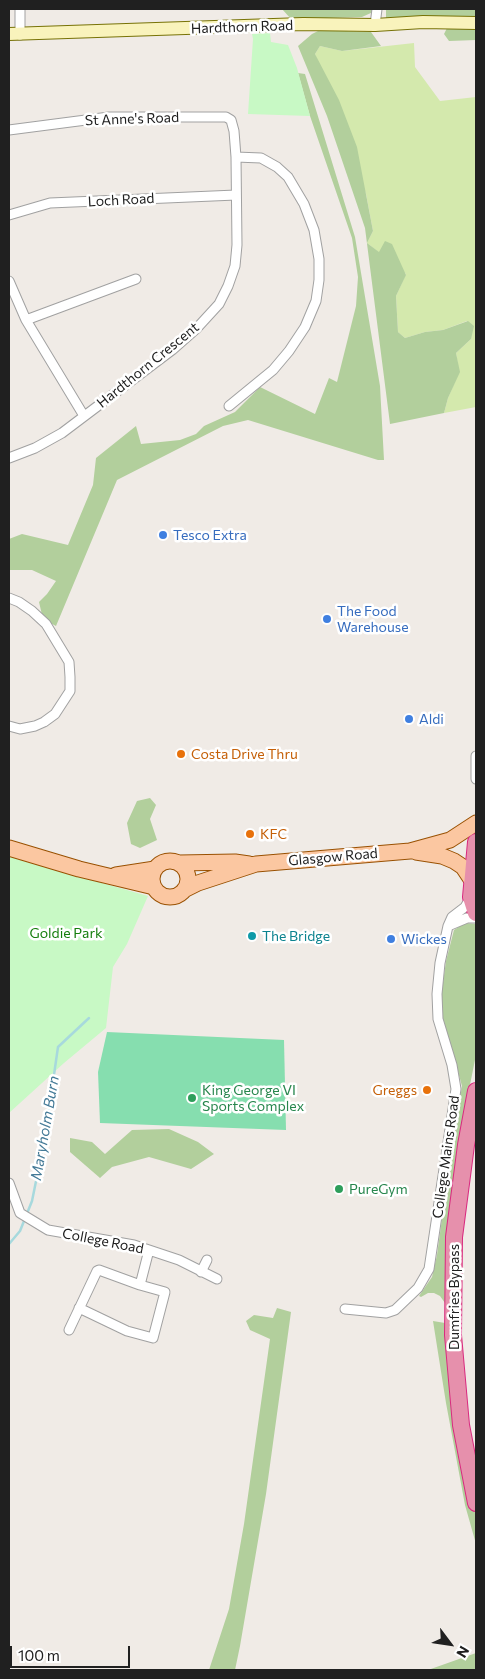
<!DOCTYPE html>
<html>
<head>
<meta charset="utf-8">
<style>
  body { margin:0 }
  #map { position:relative; width:485px; height:1679px; overflow:hidden; background:#f0ebe6; font-family:Commissioner,sans-serif }
  canvas { display:block }
  .frame { position:absolute; inset:0; border:10px solid #202020; pointer-events:none }
  .north { position:absolute; left:425px; top:1619px; width:50px; height:50px; -webkit-text-stroke:4px #fff; paint-order:stroke; rotate:121deg; font-size:14px; font-weight:700; line-height:20px; text-align:center; color:#202020 }
  .north::after { content:''; display:block; margin:auto; width:18px; height:22px; background:#202020; clip-path:polygon(50% 0,100% 100%,50% 72%,0 100%) }
  .scale { position:absolute; left:10px; top:1646px; width:120px; height:22px; box-sizing:border-box; border:2px solid #202020; border-top:0; padding-left:6px; font-size:15px; line-height:18px; white-space:nowrap; color:#202020; -webkit-text-stroke:4px #fff; paint-order:stroke }
</style>
</head>
<body>
<div id="map">
<canvas width="485" height="1679"></canvas>
<div class="frame"></div>
<div class="north">N</div>
<div class="scale">100 m</div>
</div>
<script>
const ctx = document.querySelector('canvas').getContext('2d');
ctx.lineJoin = 'round';
function paint(path, color) { ctx.fillStyle = color; ctx.fill(path, 'evenodd'); }
const poly = rows => new Path2D(rows.map(r => 'M' + r).join(''));
function trace(path, color, width, dash) { ctx.strokeStyle = color; ctx.lineWidth = width; ctx.lineCap = dash ? 'butt' : 'round'; ctx.setLineDash(dash || []); ctx.stroke(path); }
function label(font, color, halo, rows, align = 'center') {
  ctx.font = font + ' Commissioner,sans-serif'; ctx.lineWidth = 5; ctx.setLineDash([]); ctx.textBaseline = 'middle'; ctx.strokeStyle = halo; ctx.fillStyle = color; for (const [text, x, y, turn = 0] of rows) {
    ctx.save(); ctx.translate(x, y); ctx.rotate((+turn || 0) * Math.PI / 180); ctx.textAlign = isNaN(turn) ? turn : align; if (halo) ctx.strokeText(text, 0, 0); ctx.fillText(text, 0, 0); ctx.restore();
  }
}
paint(poly([
  [414,43,415,67,440,101,476,97,476,407,444,413,448,398,459,372,456,353,471,339,467,321,443,330,425,332,405,338,398,332,396,296,406,274,367,243,373,231,366,194,315,54,320,46,342,51]
]), '#d4e9ad');
paint(poly([
  [282,9,374,9,373,12,362,17,291,19],
  [386,9,476,9,476,18,386,22],
  [447,28,476,28,476,40,449,41,444,34],
  [320,30,371,32,381,46,342,51,320,46,315,54,339,100,357,147,373,231,367,243,379,252,385,241,392,244,406,275,396,296,398,332,405,338,425,332,443,330,468,321,474,326,471,339,456,353,460,372,448,398,444,413,390,424,365,228,327,116,298,46,312,34],
  [298,73,305,74,355,237,380,386,384,460,378,460,248,420,223,426,117,480,56,626,43,619,39,602,47,594,56,581,32,570,9,570,9,539,22,534,68,545,93,485,96,458,136,426,141,444,180,440,196,434,204,426,235,412,260,387,315,414,329,378,337,382,356,306,358,277,352,238,310,116],
  [150,798,156,805,150,819,157,840,140,848,131,844,127,823,137,801],
  [465,923,476,924,476,1055,457,1149,450,1207,446,1239,445,1303,440,1296,434,1293,428,1293,421,1297,419,1296,432,1277,437,1255,451,1153,462,1086,442,1015,441,997,446,961,454,930],
  [169,1129,198,1142,214,1154,191,1169,149,1157,112,1167,100,1178,70,1152,70,1138,92,1142,105,1154,132,1130],
  [277,1308,291,1312,266,1494,240,1646,235,1670,209,1670,229,1609,244,1524,270,1339,250,1330,246,1321,254,1315,273,1318],
  [433,1321,445,1323,447,1359,467,1479,476,1517,476,1544,465,1505,446,1403],
  [476,1653,476,1670,428,1670]
]), '#b2cf9c');
paint(poly([
  [270,33,271,42,288,45,297,68,310,116,248,114,253,39,252,34],
  [9,853,102,883,148,896,127,944,113,967,106,1028,64,1063,9,1113]
]), '#c8f9c5');
paint(poly([
  [107,1032,284,1040,286,1130,100,1123,98,1072]
]), '#86deaf');
trace(poly([
  [9,1244,20,1231,32,1201,45,1137,58,1047,89,1018]
]), '#a7d9dd', 2.5);
const street = poly([
  [375,25,377,9],
  [20,35,20,9],
  [9,130,109,117,226,117,231,120,234,131,236,157,237,245,235,266,228,286,219,304,197,328,172,350,62,433,35,448,9,458],
  [9,215,50,203,236,195],
  [9,281,26,320,84,416],
  [26,320,136,279],
  [229,406,273,370,289,351,305,327,316,301,319,280,319,259,314,230,304,204,288,177,277,167,261,158,236,157],
  [9,598,19,602,32,611,46,624,69,662,70,677,70,691,55,714,44,722,35,726,20,729,9,726],
  [476,756,476,779],
  [448,926,467,918,476,918],
  [9,1183,20,1213,48,1230,134,1245,179,1260,217,1279],
  [201,1272,207,1260],
  [140,1285,149,1250],
  [345,1309,386,1313,395,1310,418,1288,429,1269,456,1089,452,1065,438,1019,437,994,440,963,448,926,452,917,465,907,471,897],
  [69,1330,97,1271,99,1270,140,1285,165,1292,153,1338,127,1331,79,1308]
]);
const secondary = poly([
  [9,34,303,24,375,25,423,22,476,23]
]);
const primary = poly([
  [9,848,79,869,154,887],
  [416,852,442,856,454,861,463,867,471,879],
  '152 879a18 18 0 1 1 36 0a18 18 0 1 1-36 0Z',
  [179,863,235,862,249,864],
  [116,875,155,869],
  [184,890,198,883,256,864,410,851,450,840,476,823]
]);
const highway = poly([
  [476,842,471,897,476,913],
  [476,1091,466,1145,454,1237,453,1335,461,1425,476,1503]
]);
trace(street, '#a1a1a1', 11);
trace(secondary, '#777206', 14);
trace(primary, '#995102', 17);
trace(highway, '#d9297f', 18);
trace(street, '#fff', 9);
trace(secondary, '#f9f3bc', 12);
trace(primary, '#fbc7a1', 15);
trace(highway, '#e690ac', 16);
for (const [x, y, r, color] of [
  [163,535,5,"#3f7fe0"],
  [327,619,5,"#3f7fe0"],
  [409,719,5,"#3f7fe0"],
  [181,754,5,"#e8710a"],
  [250,834,5,"#e8710a"],
  [252,936,5,"#0f9aa8"],
  [391,939,5,"#3f7fe0"],
  [427,1090,5,"#e8710a"],
  [192,1098,5,"#2e9e5b"],
  [339,1189,5,"#2e9e5b"]
]) { const dot = new Path2D(); dot.arc(x, y, r, 0, 2 * Math.PI); ctx.fillStyle = color; ctx.fill(dot); trace(dot, '#fff', 2); }
label('14px', '#202020', '#fff', [
  ["Hardthorn Road",242,27,-2],
  ["St Anne's Road",132,119,-2],
  ["Loch Road",121,200,-3],
  ["Hardthorn Crescent",148,365,-39],
  ["Glasgow Road",333,857,-5],
  ["College Mains Road",446,1157,-82],
  ["College Road",103,1241,11],
  ["Dumfries Bypass",454,1297,-90]
]);
label('14px', '#366cbe', '#fff', [
  ["Tesco Extra",173,535],
  ["The Food",337,611],
  ["Warehouse",337,627],
  ["Aldi",419,719],
  ["Wickes",401,939]
], 'left');
label('14px', '#c56008', '#fff', [
  ["Costa Drive Thru",191,754],
  ["KFC",260,834],
  ["Greggs",417,1090,"right"]
], 'left');
label('14px', '#157e0d', '#fff', [
  ["Goldie Park",66,933]
]);
label('14px', '#0d838f', '#fff', [
  ["The Bridge",262,936]
], 'left');
label('14px', '#27864d', '#fff', [
  ["King George VI",202,1090],
  ["Sports Complex",202,1106],
  ["PureGym",349,1189]
], 'left');
label('italic 15px', '#447a97', '#fff', [
  ["Maryholm Burn",45,1128,-80]
]);
</script>
</body>
</html>
